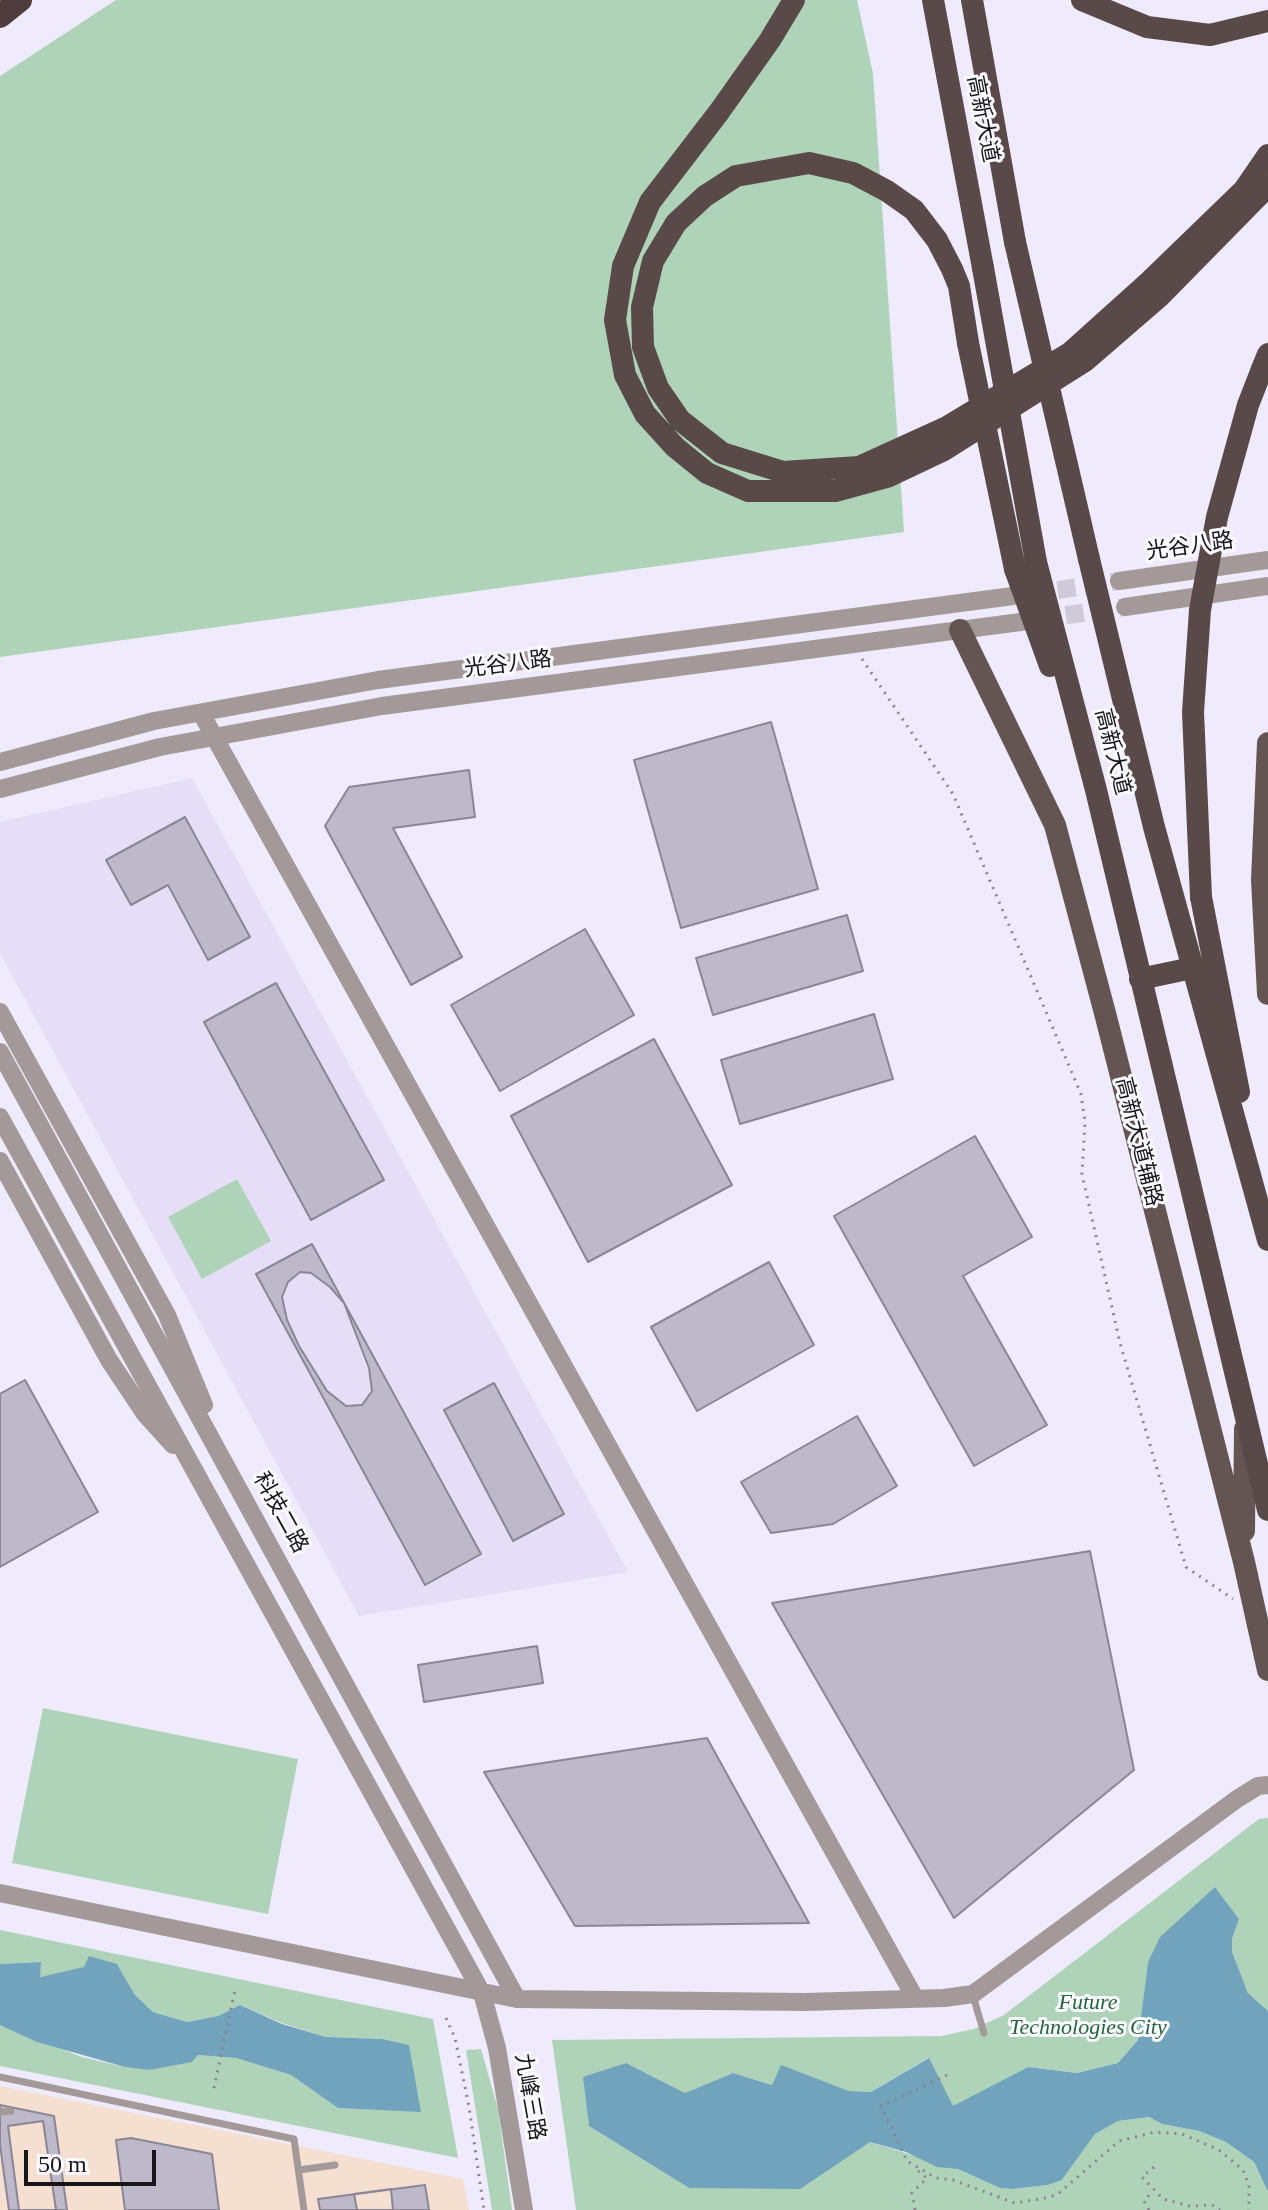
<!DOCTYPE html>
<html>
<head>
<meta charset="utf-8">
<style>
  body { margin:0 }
  #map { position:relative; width:1268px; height:2210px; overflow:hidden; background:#efeafc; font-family:"Times New Roman",serif }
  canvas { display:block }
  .scale { position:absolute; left:24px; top:2150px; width:132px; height:36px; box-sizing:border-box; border:4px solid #16151a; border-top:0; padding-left:10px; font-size:24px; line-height:28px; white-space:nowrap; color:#16151a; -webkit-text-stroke:6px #fbfafe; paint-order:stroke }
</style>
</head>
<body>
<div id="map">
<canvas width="1268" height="2210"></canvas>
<div class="scale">50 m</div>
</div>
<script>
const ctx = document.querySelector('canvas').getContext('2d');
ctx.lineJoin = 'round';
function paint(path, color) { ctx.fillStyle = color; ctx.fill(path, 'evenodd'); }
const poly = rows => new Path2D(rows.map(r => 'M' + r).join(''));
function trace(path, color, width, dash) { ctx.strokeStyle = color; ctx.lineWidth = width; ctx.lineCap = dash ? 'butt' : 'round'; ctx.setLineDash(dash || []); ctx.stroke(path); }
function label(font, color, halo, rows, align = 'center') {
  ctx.font = font + ' "Times New Roman","Noto Sans SC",serif'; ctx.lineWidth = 6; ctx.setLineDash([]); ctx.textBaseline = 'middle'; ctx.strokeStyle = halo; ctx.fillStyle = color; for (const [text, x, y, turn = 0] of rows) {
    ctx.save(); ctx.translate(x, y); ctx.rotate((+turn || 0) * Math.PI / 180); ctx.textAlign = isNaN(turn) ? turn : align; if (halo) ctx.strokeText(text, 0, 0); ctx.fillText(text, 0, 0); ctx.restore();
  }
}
paint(poly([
  [0,2086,463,2179,469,2210,0,2210]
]), '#f4dfd1');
paint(poly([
  [192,778,628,1572,359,1616,0,953,0,822]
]), '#e6def7');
paint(poly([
  [116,0,857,0,873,74,904,532,0,657,0,76],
  [237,1179,271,1241,202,1279,168,1217],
  [43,1708,298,1759,268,1914,12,1863],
  [1268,1818,1268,2011,1248,1993,1232,1953,1232,1939,1239,1919,1215,1887,1148,1962,1138,2040,1118,2063,1077,2073,1028,2067,952,2107,928,2058,871,2092,849,2091,781,2066,772,2085,733,2073,685,2093,626,2063,584,2078,589,2126,689,2188,839,2162,870,2142,958,2169,1000,2188,1012,2189,1048,2185,1062,2180,1095,2134,1118,2121,1149,2117,1162,2124,1199,2131,1226,2142,1254,2162,1268,2192,1268,2210,576,2210,552,2040,941,2036,974,2029,1004,2015,1259,1819],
  [0,1930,433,2019,458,2158,0,2066,0,2025,82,2057,125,2067,150,2070,198,2055,236,2058,291,2075,338,2108,421,2111,382,2039,326,2037,282,2023,240,2005,218,2016,187,2022,153,2012,135,1995,117,1964,39,1977,41,1962,0,1964],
  [481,2049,498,2109,512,2210,492,2210,466,2050]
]), '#afd3b8');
paint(poly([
  [1215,1887,1239,1919,1232,1939,1232,1952,1248,1993,1268,2011,1268,2192,1254,2162,1226,2142,1199,2131,1162,2124,1149,2117,1118,2121,1095,2134,1062,2180,1048,2185,1012,2189,1000,2188,958,2169,937,2167,906,2152,870,2142,800,2189,689,2188,589,2126,583,2077,626,2063,685,2093,733,2073,772,2085,781,2065,849,2091,871,2092,929,2058,953,2106,1028,2067,1077,2073,1118,2063,1138,2040,1148,1962,1160,1937],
  [89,1956,117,1964,135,1995,153,2012,187,2022,218,2016,240,2005,282,2024,326,2037,382,2039,409,2045,421,2112,338,2108,291,2075,236,2058,198,2055,192,2062,149,2070,125,2067,37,2042,0,2025,0,1964,41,1962,40,1977,84,1967]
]), '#71a3bd');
const building = poly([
  [771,722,818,889,681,928,634,760,771,722],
  [469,770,475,817,393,828,462,957,411,985,325,826,349,787,469,770],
  [185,817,250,937,208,960,168,885,131,905,106,860,185,817],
  [847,915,863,971,713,1015,696,958,847,915],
  [585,929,634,1015,500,1091,451,1005,585,929],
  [276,983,384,1180,311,1220,204,1022,276,983],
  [874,1014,893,1079,740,1124,721,1060,874,1014],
  [654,1039,732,1185,588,1262,511,1116,654,1039],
  [975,1136,1032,1237,963,1276,1047,1425,974,1466,834,1216,975,1136],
  [312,1244,481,1554,425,1585,256,1274,312,1244],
  [769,1262,814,1345,697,1411,651,1327,769,1262],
  [300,1272,311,1273,330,1287,344,1303,369,1368,372,1391,362,1405,346,1406,327,1391,299,1346,287,1320,282,1297,288,1282,300,1272],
  [25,1380,98,1512,0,1567,0,1394,25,1380],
  [494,1383,564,1514,513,1541,444,1410,494,1383],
  [857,1416,897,1486,833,1524,771,1533,741,1482,857,1416],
  [1090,1551,1134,1770,954,1918,772,1603,1090,1551],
  [537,1646,543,1683,424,1702,418,1665,537,1646],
  [707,1738,809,1923,575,1926,484,1772,707,1738],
  [0,2105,54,2116,67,2210,9,2210,0,2145,0,2105],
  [43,2121,56,2210,19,2210,8,2126,43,2121],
  [131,2138,212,2154,219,2210,125,2210,116,2140,131,2138],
  [425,2185,429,2210,320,2210,318,2199,425,2185],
  [391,2189,393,2210,357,2210,354,2194,391,2189]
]);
paint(building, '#beb9ca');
trace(building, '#8a8695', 2);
trace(poly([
  [1031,594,1119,581],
  [1039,619,1125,607]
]), '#cecada', 18, [18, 9]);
trace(poly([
  [862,659,953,794,1081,1094,1085,1122,1082,1174,1120,1343,1186,1567,1233,1599],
  [446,2018,455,2038,469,2107,484,2210],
  [947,2075,881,2106,907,2161,936,2178,953,2180,1015,2203,1046,2198,1058,2194,1119,2141,1155,2132,1182,2134,1219,2150,1243,2170,1249,2186,1249,2210],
  [214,2088,235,1990],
  [1154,2167,1142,2177,1163,2199,1190,2206,1212,2205,1220,2210],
  [915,2210,912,2193,927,2178,918,2171],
  [1149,2210,1144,2201,1153,2191]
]), '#878490', 3, [2, 6]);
trace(poly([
  [973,1996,984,2033],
  [0,2077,294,2139,304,2210],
  [0,2112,11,2111],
  [299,2170,335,2165]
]), '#a29998', 7);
trace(poly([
  [1119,581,1268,560],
  [1125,607,1268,586],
  [201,713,915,1998],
  [0,762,154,721,378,680,1013,596],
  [0,789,160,747,382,706,1028,621],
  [0,1012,167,1315,204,1405],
  [0,1052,517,1999],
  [0,1117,482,1993,497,2048,524,2210],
  [0,1161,109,1360,145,1414,173,1445],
  [0,1893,517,1999,805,2002,944,1998,973,1994,1237,1799,1258,1786,1268,1785]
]), '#a29998', 18);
trace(poly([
  [960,630,1055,825,1106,1017,1244,1562,1268,1670],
  [1268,743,1262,880,1268,994],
  [1244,1531,1245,1429]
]), '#645553', 22);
trace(poly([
  [794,0,770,40,719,112,650,202,623,266,615,320,625,375,645,414,675,447,707,473,748,491,836,491,887,477,944,450,1085,361,1159,297,1268,186],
  [933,0,983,268],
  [972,0,1015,242],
  [1082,0,1147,27,1210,35,1268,21],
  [968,343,959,286,952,269,937,240,914,210,887,191,853,173,809,163,736,176,705,196,676,223,653,261,642,307,643,347,658,388,680,420,722,453,783,472,859,467,947,427,1070,353,1149,282,1244,190,1268,155],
  [1262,369,1268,354],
  [1089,559,1154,827,1268,1240],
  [1036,562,1096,790,1268,1510],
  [1015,569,1050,666],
  [1201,897,1239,1092],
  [1140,979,1192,968]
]), '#594948', 22);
trace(poly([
  [0,16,20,0]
]), '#4e3d3c', 24);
trace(poly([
  [1015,242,1089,559],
  [983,268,1036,562],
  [968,343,1015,569],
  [1201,897,1193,712,1200,610,1217,517,1248,405,1262,369]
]), '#594948', 22);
label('22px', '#16151a', '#fbfafe', [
  ["高新大道",982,119,79],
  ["光谷八路",1190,547,-8],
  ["光谷八路",508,665,-7],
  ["高新大道",1112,752,76],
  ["高新大道辅路",1138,1142,76],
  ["科技二路",280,1513,61],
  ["九峰三路",529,2097,80]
]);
label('italic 22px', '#23653b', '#fbfafe', [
  ["Future",1088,2003],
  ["Technologies City",1088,2028]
]);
</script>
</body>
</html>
